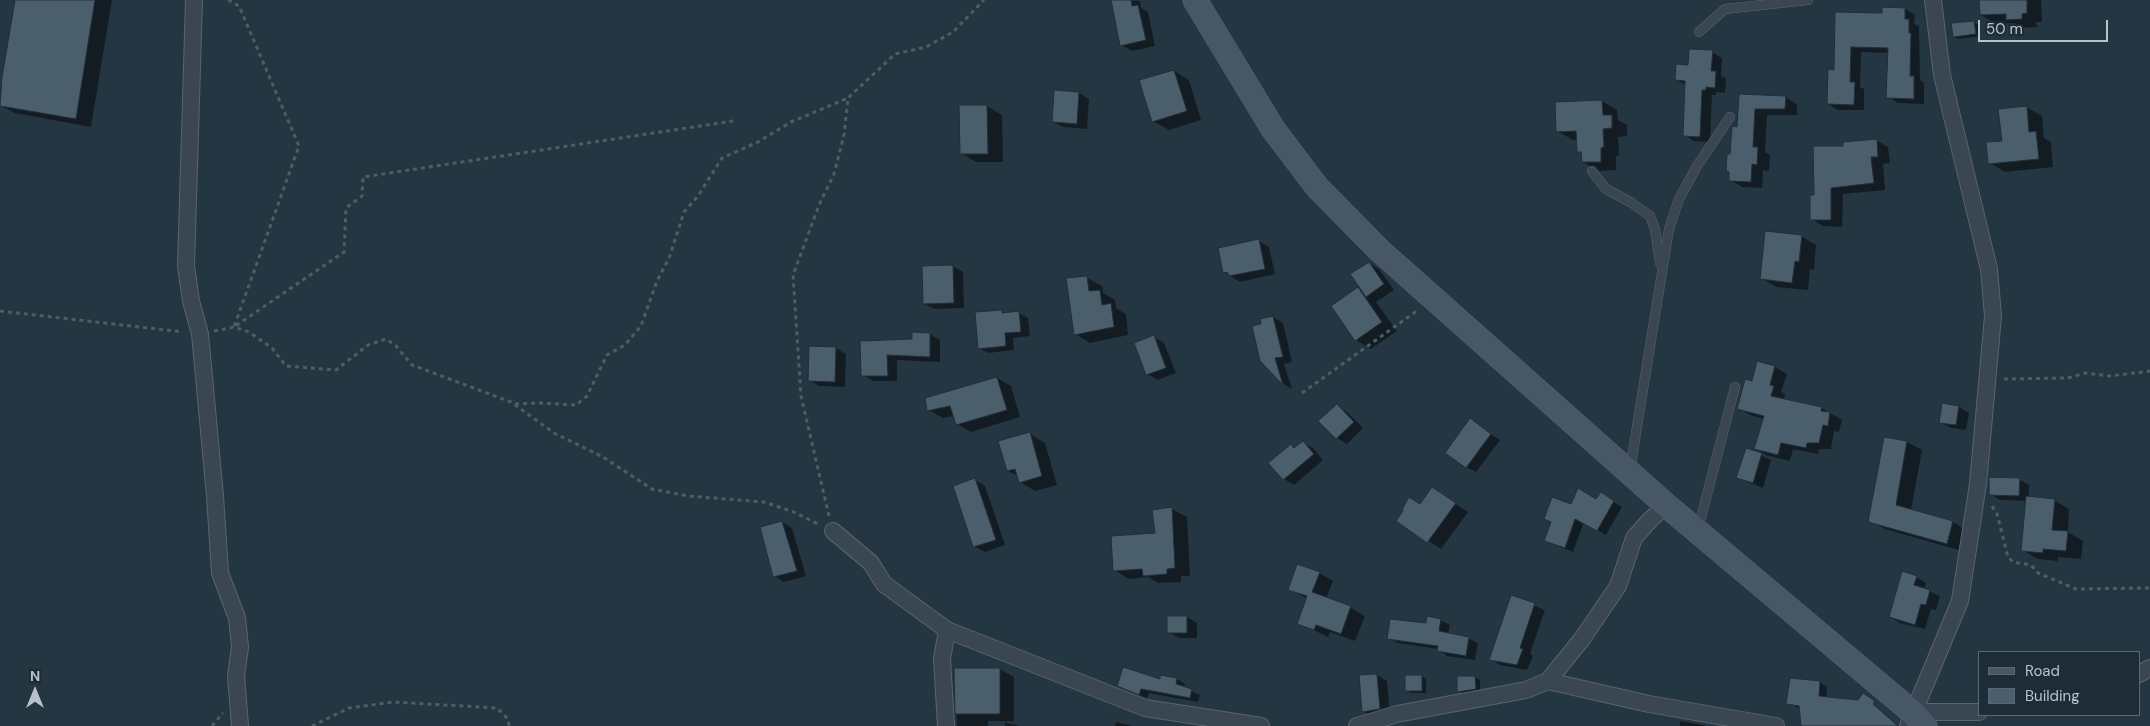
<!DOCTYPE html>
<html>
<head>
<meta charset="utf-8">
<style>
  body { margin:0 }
  #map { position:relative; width:2150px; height:726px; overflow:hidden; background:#253643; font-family:"DM Sans",sans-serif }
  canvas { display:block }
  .legend { position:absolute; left:1978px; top:651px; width:162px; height:65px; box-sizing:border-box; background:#1e2c38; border:1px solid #5b6873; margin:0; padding:6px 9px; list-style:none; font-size:15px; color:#b7c2cc }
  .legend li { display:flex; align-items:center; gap:10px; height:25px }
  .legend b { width:25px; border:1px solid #5b6873 }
  .north { position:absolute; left:10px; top:666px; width:50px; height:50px; -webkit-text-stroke:4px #1e2c38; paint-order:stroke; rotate:0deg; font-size:14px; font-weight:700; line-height:20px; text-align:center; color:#b7c2cc }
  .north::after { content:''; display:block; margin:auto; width:18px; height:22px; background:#b7c2cc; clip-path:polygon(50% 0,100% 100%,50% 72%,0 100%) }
  .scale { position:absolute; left:1978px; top:20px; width:130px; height:22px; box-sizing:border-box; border:2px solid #b7c2cc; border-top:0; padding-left:6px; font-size:15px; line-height:18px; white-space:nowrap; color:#b7c2cc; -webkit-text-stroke:4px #1e2c38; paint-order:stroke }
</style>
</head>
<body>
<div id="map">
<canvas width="2150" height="726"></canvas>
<ul class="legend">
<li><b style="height:6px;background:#475766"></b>Road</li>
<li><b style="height:14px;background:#4b5e6b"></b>Building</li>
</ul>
<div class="north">N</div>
<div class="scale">50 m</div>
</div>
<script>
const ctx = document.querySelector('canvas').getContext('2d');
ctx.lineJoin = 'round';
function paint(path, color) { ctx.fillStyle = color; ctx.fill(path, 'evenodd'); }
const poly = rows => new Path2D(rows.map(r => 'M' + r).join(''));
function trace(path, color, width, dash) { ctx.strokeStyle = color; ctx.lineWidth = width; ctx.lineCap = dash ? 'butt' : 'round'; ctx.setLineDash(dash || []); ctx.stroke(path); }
paint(poly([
  [17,0,112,0,91,127,15,113,0,105],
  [1112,0,1140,1,1141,8,1148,12,1155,46,1132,51,1121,45],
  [1980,0,2041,0,2042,22,2036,22,2037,27,2022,28,2014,23,1996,24,1981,15],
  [1905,9,1915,15,1914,24,1919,26,1920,80,1924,83,1924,104,1898,103,1888,97,1889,53,1861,52,1860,87,1864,89,1864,110,1838,110,1828,104,1835,71,1836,13,1883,14],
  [1974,22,1979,25,1980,36,1958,39,1954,36],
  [1712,52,1722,58,1721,76,1726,78,1725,93,1716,92,1716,95,1712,95,1710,142,1694,141,1684,135,1686,85,1676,80,1690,66],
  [1174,71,1189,80,1201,120,1169,130,1153,121],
  [1055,91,1079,93,1089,99,1087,129,1063,127,1053,122],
  [1740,96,1785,97,1797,104,1797,115,1767,115,1765,152,1770,155,1769,171,1763,170,1762,188,1742,187,1730,180,1732,156,1739,128],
  [1602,101,1617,110,1618,120,1627,125,1627,136,1618,137,1619,155,1616,156,1616,170,1598,171,1583,162,1583,154,1578,151,1577,140,1573,140,1557,131],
  [960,106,987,106,1002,115,1003,162,976,162,961,153],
  [2026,107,2042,116,2044,138,2051,142,2053,167,2005,172,1990,163],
  [1876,140,1888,147,1890,163,1883,164,1885,190,1843,194,1842,227,1823,226,1811,219,1815,196,1845,147],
  [1801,236,1816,245,1814,270,1810,269,1808,290,1776,287,1761,278],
  [1259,241,1269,247,1275,274,1240,282,1224,272],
  [1369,263,1379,269,1394,290,1376,302,1397,331,1371,349,1356,340,1358,289,1365,293],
  [953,266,963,272,964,308,935,309,924,304],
  [1086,277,1102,286,1103,293,1115,300,1116,308,1126,314,1128,335,1090,343,1075,334],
  [1002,311,1007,314,1019,313,1028,318,1030,336,1013,338,1014,350,988,353,979,348],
  [1273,317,1283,323,1292,362,1284,364,1292,389,1284,384,1261,361,1262,325],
  [930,334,940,340,940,362,897,360,897,381,873,381,863,375,861,342,913,340],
  [1154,337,1164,343,1176,373,1158,380,1147,374],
  [811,347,836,348,846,354,845,387,819,386,809,380],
  [1758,362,1775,367,1787,374,1781,392,1785,394,1784,400,1822,408,1842,420,1839,432,1834,431,1831,449,1819,449,1818,454,1793,449,1790,461,1766,455,1755,448,1764,419,1750,415,1738,408,1753,382],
  [997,378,1011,386,1020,417,971,432,957,424,954,416,943,418,929,410],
  [1943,405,1959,407,1969,413,1966,430,1951,428,1940,422],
  [1337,406,1347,412,1363,428,1347,444,1337,438],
  [1470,420,1500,440,1476,472,1466,467],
  [1030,434,1045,443,1057,485,1035,491,1020,482,1018,476,1008,471],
  [1907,442,1922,450,1911,510,1953,522,1967,531,1962,551,1885,529,1870,521],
  [1303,443,1313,448,1323,460,1294,485,1284,479,1291,445,1296,448],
  [1746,449,1771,460,1763,488,1738,478],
  [2019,479,2029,485,2029,498,2054,500,2069,509,2068,532,2083,541,2081,559,2058,557,2058,561,2038,559,2022,550,2027,501,2000,500,1990,494],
  [975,480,985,486,1005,545,985,552,974,546],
  [1433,489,1468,512,1441,549,1398,520,1421,506],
  [1609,499,1622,507,1606,535,1584,522,1573,552,1546,541,1571,506],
  [1172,509,1187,517,1190,576,1181,576,1181,582,1158,583,1148,577,1129,579,1114,570,1157,534],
  [782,522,792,528,806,576,784,582,774,576],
  [1319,573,1333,581,1326,599,1351,608,1365,616,1355,641,1330,632,1328,637,1299,623,1308,599,1289,589],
  [1916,577,1926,583,1924,589,1940,596,1936,610,1931,609,1925,629,1900,623,1890,617],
  [1512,596,1545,610,1530,654,1533,656,1527,670,1500,665,1490,659],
  [1169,617,1187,617,1197,623,1197,638,1179,638,1169,632],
  [1440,620,1450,625,1448,634,1468,638,1478,643,1475,660,1447,656,1438,649,1398,643,1388,638],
  [955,669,1000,669,1014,677,1014,721,1006,721,1006,723,1021,726,1005,726,1005,721,988,721,988,726,957,726],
  [1377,675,1387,681,1390,714,1373,717,1363,711,1360,676],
  [1422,676,1426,679,1426,693,1411,693,1406,690],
  [1475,677,1480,680,1480,691,1463,694,1459,691],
  [1177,679,1185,684,1184,688,1200,695,1198,702,1149,693,1147,698,1118,686],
  [1820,682,1827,687,1826,698,1872,726,1802,726,1801,709,1787,703],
  [1680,721,1704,725,1706,726,1680,726],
  [1116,722,1133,726,1115,726]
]), '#0007');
const building = poly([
  [15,0,95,0,76,119,0,106,2,77,15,0],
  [1111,0,1131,0,1132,6,1138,5,1146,40,1120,46,1111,0],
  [1979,0,2027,0,2027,13,2022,14,2022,19,2006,20,2006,14,1980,15,1979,0],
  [1882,7,1905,8,1905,19,1909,19,1909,33,1911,33,1910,76,1914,76,1914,99,1886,98,1888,48,1851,47,1850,82,1855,82,1854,105,1827,104,1828,69,1834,70,1835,12,1882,13,1882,7],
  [1974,21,1976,34,1953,37,1951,23,1974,21],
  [1689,49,1713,50,1711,71,1716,71,1715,88,1706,87,1706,90,1702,90,1700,137,1683,136,1685,81,1675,80,1676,64,1688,65,1689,49],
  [1174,70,1187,111,1152,122,1139,80,1174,70],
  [1054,90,1079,92,1077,124,1052,122,1054,90],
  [1739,94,1786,96,1785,109,1755,109,1753,147,1758,147,1757,165,1752,164,1751,182,1729,181,1729,172,1726,171,1727,154,1730,154,1732,126,1737,127,1739,94],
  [1602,100,1603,115,1612,115,1612,128,1603,129,1604,147,1601,148,1601,162,1582,162,1581,152,1577,152,1576,131,1556,132,1555,102,1602,100],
  [959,105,987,105,988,154,960,154,959,105],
  [2027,106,2029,132,2036,131,2039,159,1988,164,1986,142,2002,141,1998,109,2027,106],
  [1877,139,1878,157,1871,157,1874,183,1831,188,1831,220,1810,220,1810,195,1814,195,1813,146,1843,146,1843,142,1877,139],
  [1765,231,1802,235,1799,262,1795,261,1792,283,1760,279,1765,231],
  [1259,239,1265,269,1229,276,1227,272,1223,273,1218,248,1259,239],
  [1369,262,1384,284,1366,297,1350,274,1369,262],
  [953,265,954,303,923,304,922,266,953,265],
  [1087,276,1089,291,1100,290,1102,305,1111,303,1114,327,1074,335,1066,278,1087,276],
  [1358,287,1382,322,1355,341,1331,306,1358,287],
  [1002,310,1002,313,1019,311,1021,332,1005,333,1006,346,978,349,975,312,1002,310],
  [1273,316,1283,357,1275,358,1283,385,1260,361,1252,326,1261,324,1260,319,1273,316],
  [912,332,930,333,930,357,887,355,888,376,861,376,860,341,912,339,912,332],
  [1154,335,1166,368,1146,375,1134,343,1154,335],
  [809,346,836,347,835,382,808,381,809,346],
  [1757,361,1775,366,1770,385,1774,386,1771,396,1822,407,1821,411,1830,412,1828,426,1823,425,1819,443,1807,443,1806,448,1781,443,1778,455,1754,449,1764,416,1737,409,1745,379,1752,381,1757,361],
  [997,377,1007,410,956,425,950,406,927,411,925,398,997,377],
  [1942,403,1959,406,1956,425,1939,423,1942,403],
  [1337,404,1354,422,1336,439,1318,421,1337,404],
  [1470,418,1491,434,1466,468,1445,453,1470,418],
  [1030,432,1042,476,1019,483,1015,469,1007,471,998,441,1030,432],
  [1884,437,1907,441,1896,505,1953,521,1947,544,1868,522,1884,437],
  [1303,441,1314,454,1283,480,1268,463,1291,444,1294,448,1303,441],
  [1746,448,1762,453,1753,483,1736,478,1746,448],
  [1989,477,2020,478,2019,496,1989,495,1989,477],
  [975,478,996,540,973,547,953,486,975,478],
  [1432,487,1456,503,1427,543,1396,521,1403,511,1402,510,1409,497,1420,504,1432,487],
  [1578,488,1596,499,1601,492,1614,501,1597,531,1575,519,1565,548,1544,541,1551,522,1544,519,1552,497,1571,504,1578,488],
  [2026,496,2055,499,2052,530,2068,531,2066,551,2043,549,2043,553,2021,551,2026,496],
  [1172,507,1175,568,1167,569,1167,574,1143,576,1142,569,1113,571,1111,536,1155,533,1152,510,1172,507],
  [782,521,797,571,773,577,760,527,782,521],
  [1297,564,1320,572,1312,592,1351,606,1341,634,1316,625,1314,630,1297,624,1307,596,1288,590,1297,564],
  [1902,571,1917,576,1914,585,1930,590,1926,605,1921,604,1915,625,1889,617,1902,571],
  [1511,595,1535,603,1520,648,1523,649,1517,665,1489,660,1511,595],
  [1167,616,1187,616,1187,633,1167,633,1167,616],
  [1427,616,1441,619,1439,631,1469,637,1466,656,1437,651,1438,646,1387,639,1390,619,1426,623,1427,616],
  [1123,667,1160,679,1160,675,1177,678,1176,684,1192,689,1190,698,1141,689,1139,695,1117,686,1123,667],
  [954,668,1000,668,1000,714,955,714,954,668],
  [1377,674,1380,709,1362,712,1359,675,1377,674],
  [1405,675,1422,675,1422,691,1405,691,1405,675],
  [1457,676,1475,676,1476,689,1457,692,1457,676],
  [1790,678,1820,681,1819,696,1858,700,1863,693,1875,701,1873,704,1898,726,1801,726,1799,706,1786,704,1790,678]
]);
paint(building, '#4b5e6b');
trace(building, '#202e3a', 1);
const lane = poly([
  [1699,32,1725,9,1808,0],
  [1592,171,1606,189,1632,203,1650,216,1655,229,1660,263],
  [1630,470,1669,229,1679,199,1697,166,1730,117],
  [1698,529,1735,387]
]);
const street = poly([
  [194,0,186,266,191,301,200,334,215,496,220,573,237,618,240,647,236,676,240,726],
  [833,531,871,563,884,584,947,630,942,659,946,726],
  [947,630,1145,708,1261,726],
  [2139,674,2150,668],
  [1548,681,1649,704,1776,726],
  [1912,712,1979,712],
  [1357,726,1397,714,1526,690,1548,681,1582,639,1618,586,1634,538,1649,521,1666,505],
  [1908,726,1960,601,1978,484,1993,316,1989,269,1942,75,1933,0]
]);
const secondary = poly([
  [1195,0,1273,129,1317,187,1379,250,1666,505,1912,712,1925,726]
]);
trace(lane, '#586570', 10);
trace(street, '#586570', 18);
trace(secondary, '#586570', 25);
trace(poly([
  [228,0,239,6,299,146,234,327,344,252,346,208,362,196,363,177,733,121],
  [0,311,183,332],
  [214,331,234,327,249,332,272,348,286,366,336,370,368,345,386,339,396,346,412,365,511,402,554,433,603,457,652,489,688,496,764,502,794,512,820,525],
  [2004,379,2068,378,2085,373,2110,376,2150,371],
  [1302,393,1418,310],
  [515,404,540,403,576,405,587,396,607,355,625,345,641,326,657,281,669,258,684,212,698,196,722,158,758,142,791,122,848,98],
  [1992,506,1997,514,2008,557,2013,562,2031,565,2038,573,2076,589,2150,588],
  [829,516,801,396,793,275,819,205,834,174,844,135,848,98,895,54,926,47,953,32,984,0],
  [212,726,223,713],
  [312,726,349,708,393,702,497,708,508,719,509,726]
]), '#486161', 3, [4, 4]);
trace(lane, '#3a4752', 9);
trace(street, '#3a4752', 16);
trace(secondary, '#475766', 24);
</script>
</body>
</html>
